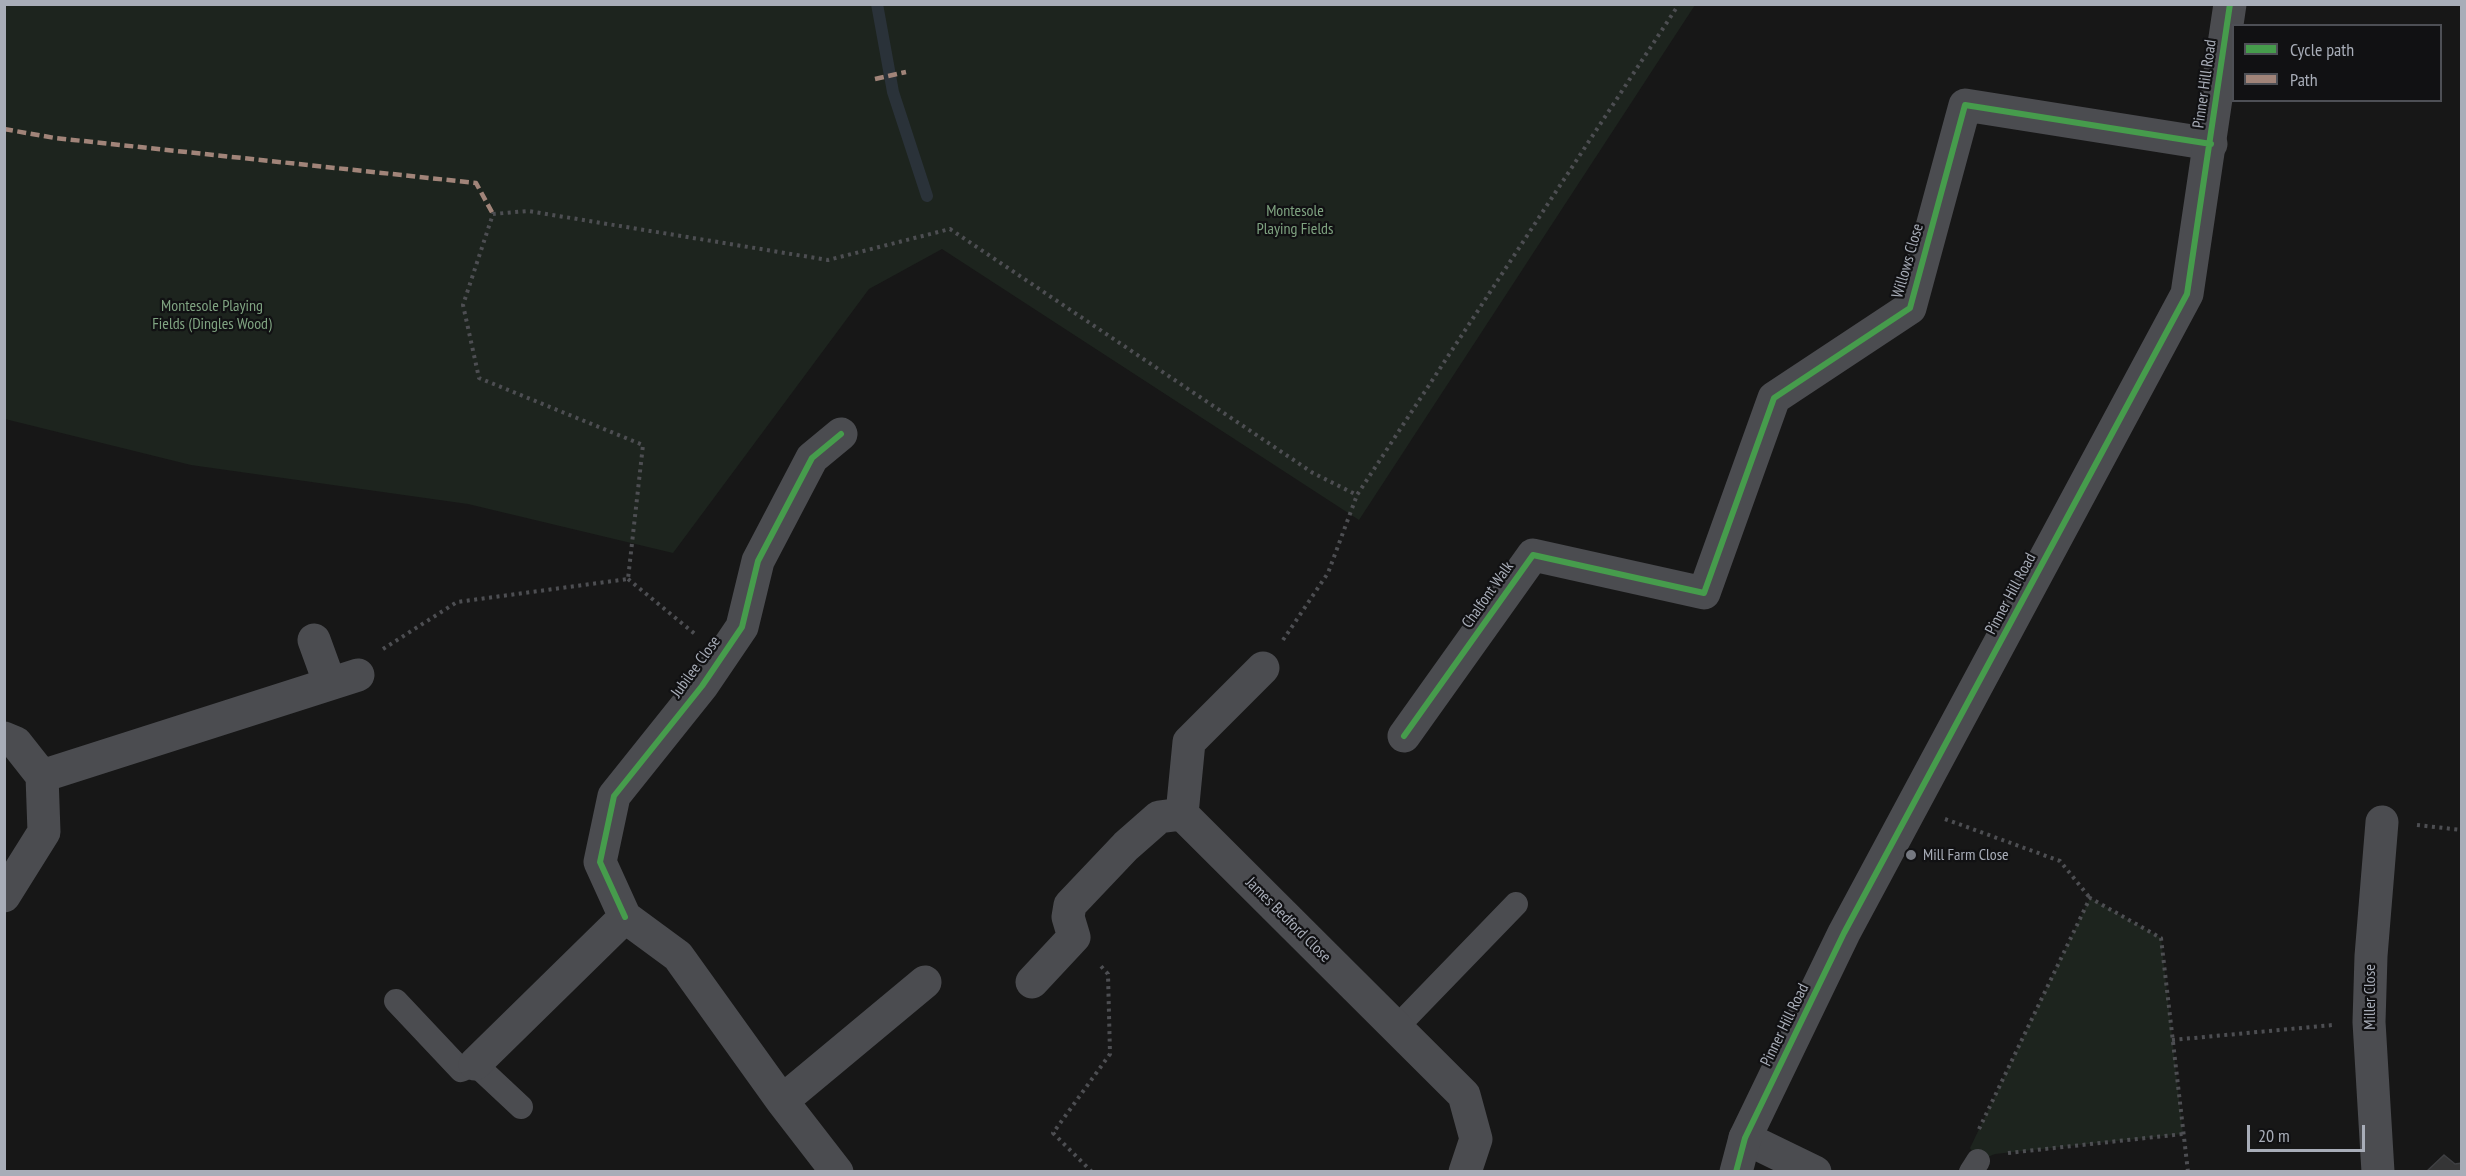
<!DOCTYPE html>
<html>
<head>
<meta charset="utf-8">
<style>
  body { margin:0 }
  #map { position:relative; width:2466px; height:1176px; overflow:hidden; background:#171717; font-family:"PT Sans Narrow",sans-serif }
  canvas { display:block }
  .frame { position:absolute; inset:0; border:6px solid #a8adb8; pointer-events:none }
  .legend { position:absolute; left:2232px; top:24px; width:210px; height:78px; box-sizing:border-box; background:#111113; border:2px solid #4d4f55; margin:0; padding:8px 10px; list-style:none; font-size:18px; color:#a8adb8 }
  .legend li { display:flex; align-items:center; gap:12px; height:30px }
  .legend b { width:30px; border:2px solid #4d4f55 }
  .scale { position:absolute; left:2247px; top:1125px; width:118px; height:27px; box-sizing:border-box; border:3px solid #a8adb8; border-top:0; padding-left:8px; font-size:18px; line-height:21px; white-space:nowrap; color:#a8adb8; -webkit-text-stroke:4px #111113; paint-order:stroke }
</style>
</head>
<body>
<div id="map">
<canvas width="2466" height="1176"></canvas>
<div class="frame"></div>
<ul class="legend">
<li><b style="height:8px;background:#469c4c"></b>Cycle path</li>
<li><b style="height:8px;background:#a18479"></b>Path</li>
</ul>
<div class="scale">20 m</div>
</div>
<script>
const ctx = document.querySelector('canvas').getContext('2d');
ctx.lineJoin = 'round';
function paint(path, color) { ctx.fillStyle = color; ctx.fill(path, 'evenodd'); }
const poly = rows => new Path2D(rows.map(r => 'M' + r).join(''));
function trace(path, color, width, dash) { ctx.strokeStyle = color; ctx.lineWidth = width; ctx.lineCap = dash ? 'butt' : 'round'; ctx.setLineDash(dash || []); ctx.stroke(path); }
function label(font, color, halo, rows, align = 'center') {
  ctx.font = font + ' "PT Sans Narrow",sans-serif'; ctx.lineWidth = 4.5; ctx.setLineDash([]); ctx.textBaseline = 'middle'; ctx.strokeStyle = halo; ctx.fillStyle = color; for (const [text, x, y, turn = 0] of rows) {
    ctx.save(); ctx.translate(x, y); ctx.rotate((+turn || 0) * Math.PI / 180); ctx.textAlign = isNaN(turn) ? turn : align; if (halo) ctx.strokeText(text, 0, 0); ctx.fillText(text, 0, 0); ctx.restore();
  }
}
paint(poly([
  [5,4,1695,4,1695,5,1359,520,942,249,869,289,673,553,468,504,191,465,5,419],
  [2090,898,2161,938,2183,1134,1995,1154,1978,1161,1970,1148]
]), '#1d241e');
trace(poly([
  [877,4,893,92,927,196]
]), '#2a3239', 12);
const building = poly([
  [2444,1155,2455,1164,2462,1163,2462,1172,2426,1172,2444,1155]
]);
paint(building, '#353536');
trace(building, '#3f4043', 1.5);
trace(poly([
  [628,579,695,634],
  [1283,640,1328,573,1357,495],
  [383,649,457,602,628,579,643,445,479,378,463,305,493,214,528,211,828,260,950,229,1313,473,1357,495,1679,4],
  [1945,819,2060,861,2090,898],
  [2417,825,2462,830],
  [2172,1040,2333,1025],
  [1979,1129,2090,898,2161,938,2188,1172],
  [2008,1153,2183,1134],
  [1092,1172,1053,1133,1110,1054,1108,974,1099,964]
]), '#4d4e52', 4, [3, 4.5]);
trace(poly([
  [396,1001,461,1070,475,1064,521,1107],
  [1396,1028,1516,904],
  [1971,1172,1978,1161]
]), '#4b4c50', 24);
trace(poly([
  [314,640,330,684],
  [1404,736,1533,555,1704,593,1774,398,1910,308,1965,105,2211,144],
  [4,738,16,743,42,776,44,832,4,896],
  [42,776,358,675],
  [1182,814,1464,1095,1476,1139,1465,1172],
  [1182,814,1189,742,1263,668],
  [625,917,600,862,614,796,702,686,742,627,758,561,812,458,841,434],
  [1032,982,1074,937,1068,917,1070,905,1126,846,1159,817,1182,814],
  [475,1064,625,917,678,956,782,1101,837,1172],
  [782,1101,925,982],
  [1745,1138,1815,1172],
  [2378,1172,2369,1022,2371,956,2382,822]
]), '#4b4c50', 33);
trace(poly([
  [1736,1172,1745,1138,1844,933,2187,294,2230,4]
]), '#4b4c50', 33);
trace(poly([
  [875,79,906,72],
  [4,129,55,138,476,183,493,214]
]), '#a18479', 4.5, [9, 4.5]);
trace(poly([
  [1404,736,1533,555,1704,593,1774,398,1910,308,1965,105,2211,144],
  [625,917,600,862,614,796,702,686,742,627,758,561,812,458,841,434],
  [1736,1172,1745,1138,1844,933,2187,294,2230,4]
]), '#469c4c', 6);
for (const [x, y, r, color] of [
  [1911,855,6,"#757880"]
]) { const dot = new Path2D(); dot.arc(x, y, r, 0, 2 * Math.PI); ctx.fillStyle = color; ctx.fill(dot); trace(dot, '#111113', 2); }
label('16px', '#a8adb8', '#111113', [
  ["Pinner Hill Road",2205,84,-82],
  ["Willows Close",1908,261,-74],
  ["Pinner Hill Road",2011,594,-62],
  ["Chalfont Walk",1488,595,-55],
  ["Jubilee Close",696,667,-54],
  ["James Bedford Close",1288,920,45],
  ["Miller Close",2370,997,-90],
  ["Pinner Hill Road",1785,1025,-64]
]);
label('16px', '#7fa381', '#111113', [
  ["Montesole",1295,211],
  ["Playing Fields",1295,229],
  ["Montesole Playing",212,306],
  ["Fields (Dingles Wood)",212,324]
]);
label('16px', '#a8adb8', '#111113', [
  ["Mill Farm Close",1923,855]
], 'left');
</script>
</body>
</html>
